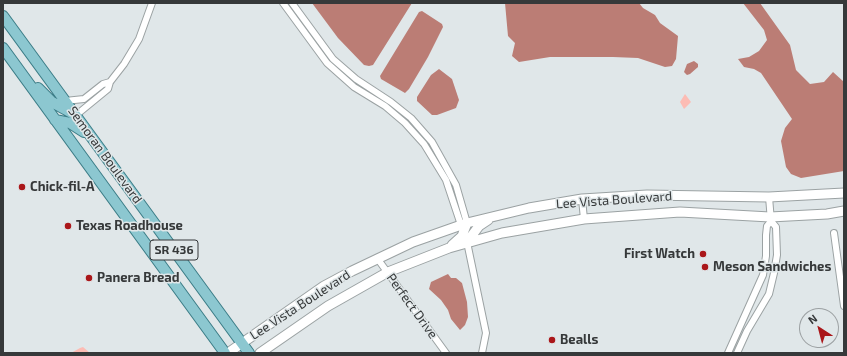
<!DOCTYPE html>
<html>
<head>
<meta charset="utf-8">
<style>
  body { margin:0 }
  #map { position:relative; width:847px; height:356px; overflow:hidden; background:#e0e7e9; font-family:"Exo 2",sans-serif }
  canvas { display:block }
  .frame { position:absolute; inset:0; border:4px solid #36393a; pointer-events:none }
  .north { position:absolute; left:799px; top:308px; width:40px; height:40px; box-sizing:border-box; background:#e0e7e9; border:1px solid #9ca1a3; border-radius:50%; rotate:324deg; font-size:11px; font-weight:700; line-height:16px; text-align:center; color:#36393a }
  .north::after { content:''; display:block; margin:auto; width:14px; height:18px; background:#aa171a; clip-path:polygon(50% 0,100% 100%,50% 72%,0 100%) }
</style>
</head>
<body>
<div id="map">
<canvas width="847" height="356"></canvas>
<div class="frame"></div>
<div class="north">N</div>
</div>
<script>
const ctx = document.querySelector('canvas').getContext('2d');
ctx.lineJoin = 'round';
function paint(path, color) { ctx.fillStyle = color; ctx.fill(path, 'evenodd'); }
const poly = rows => new Path2D(rows.map(r => 'M' + r).join(''));
function trace(path, color, width, dash) { ctx.strokeStyle = color; ctx.lineWidth = width; ctx.lineCap = dash ? 'butt' : 'round'; ctx.setLineDash(dash || []); ctx.stroke(path); }
function label(font, color, halo, rows, align = 'center') {
  ctx.font = font + ' "Exo 2",sans-serif'; ctx.lineWidth = 3; ctx.setLineDash([]); ctx.textBaseline = 'middle'; ctx.strokeStyle = halo; ctx.fillStyle = color; for (const [text, x, y, turn = 0] of rows) {
    ctx.save(); ctx.translate(x, y); ctx.rotate((+turn || 0) * Math.PI / 180); ctx.textAlign = isNaN(turn) ? turn : align; if (halo) ctx.strokeText(text, 0, 0); ctx.fillText(text, 0, 0); ctx.restore();
  }
}
paint(poly([
  [685,94,691,102,684,109,680,102],
  [83,347,90,353,71,353,80,348]
]), '#fcbcb4');
paint(poly([
  [312,3,412,3,373,65,369,66,364,65,338,38],
  [505,3,639,3,643,8,655,15,660,23,678,36,676,59,672,66,665,67,638,58,613,57,550,57,519,62,512,56,515,43,508,36],
  [743,3,760,3,790,45,796,70,810,84,824,82,833,72,844,82,844,171,801,178,791,174,786,167,781,141,785,128,792,119,761,73,754,69,744,67,738,59,749,57,759,51,767,40,764,30],
  [422,11,442,24,443,27,428,57,409,89,405,93,381,79,380,76,419,12],
  [694,61,698,64,698,67,690,74,687,75,684,72,687,64],
  [439,69,452,79,459,100,456,108,437,115,432,115,417,101,417,97,431,75],
  [448,274,451,278,456,278,462,283,467,302,468,317,465,325,460,330,451,319,448,310,441,300,429,289,431,282]
]), '#bb7d75');
const street = poly([
  [283,3,327,63,354,87,385,106,405,123,424,144,446,180,461,225],
  [292,3,333,59,356,79,391,102,411,118,432,142,456,185,467,223],
  [65,101,84,99,103,84,110,82],
  [75,116,108,89,110,82,124,64,139,39,152,3],
  [582,199,584,219],
  [834,233,844,306],
  [467,242,486,333,482,353],
  [377,258,446,353],
  [728,353,763,275,766,256,766,235,767,226,771,221],
  [737,353,747,331,769,294,774,273,777,255,776,227,771,221,769,197]
]);
const secondary = poly([
  [467,242,479,226,488,220],
  [452,245,462,236,467,223],
  [228,353,324,286,352,271,413,242,467,223,529,208,582,199,647,195,769,197,844,193],
  [260,353,328,306,388,272,449,248,502,233,584,219,680,212,770,217,827,214,844,211]
]);
const primary = poly([
  [3,16,249,353],
  [3,48,225,353],
  [38,88,52,102,72,113],
  [55,120,70,123,84,132]
]);
trace(street, '#9ba2a3', 8);
trace(secondary, '#9ba2a3', 11);
trace(primary, '#3c7d87', 12);
trace(street, '#fff', 6);
trace(secondary, '#fff', 9);
trace(primary, '#8cc7d0', 10);
for (const [x, y, r, color] of [
  [22,187,4,"#aa171a"],
  [68,226,4,"#aa171a"],
  [703,254,4,"#aa171a"],
  [705,267,4,"#aa171a"],
  [89,278,4,"#aa171a"],
  [552,340,4,"#aa171a"]
]) { const dot = new Path2D(); dot.arc(x, y, r, 0, 2 * Math.PI); ctx.fillStyle = color; ctx.fill(dot); trace(dot, '#e0e7e9', 1.5); }
for (const [x, y, w] of [
  [174,250,48]
]) { const box = new Path2D(); box.roundRect(x - w / 2, y - 10, w, 20, 3); ctx.fillStyle = '#e0e7e9'; ctx.fill(box); trace(box, '#36393a', 1); }
label('bold 12px', '#36393a', null, [
  ["SR 436",174,250]
]);
label('13px', '#36393a', '#e0e7e9', [
  ["Semoran Boulevard",105,155,54],
  ["Lee Vista Boulevard",614,200,-4],
  ["Lee Vista Boulevard",300,305,-33],
  ["Perfect Drive",412,306,54]
]);
label('bold 13px', '#36393a', '#e0e7e9', [
  ["Chick-fil-A",30,187],
  ["Texas Roadhouse",76,226],
  ["First Watch",695,254,"right"],
  ["Meson Sandwiches",713,267],
  ["Panera Bread",97,278],
  ["Bealls",560,340]
], 'left');
</script>
</body>
</html>
